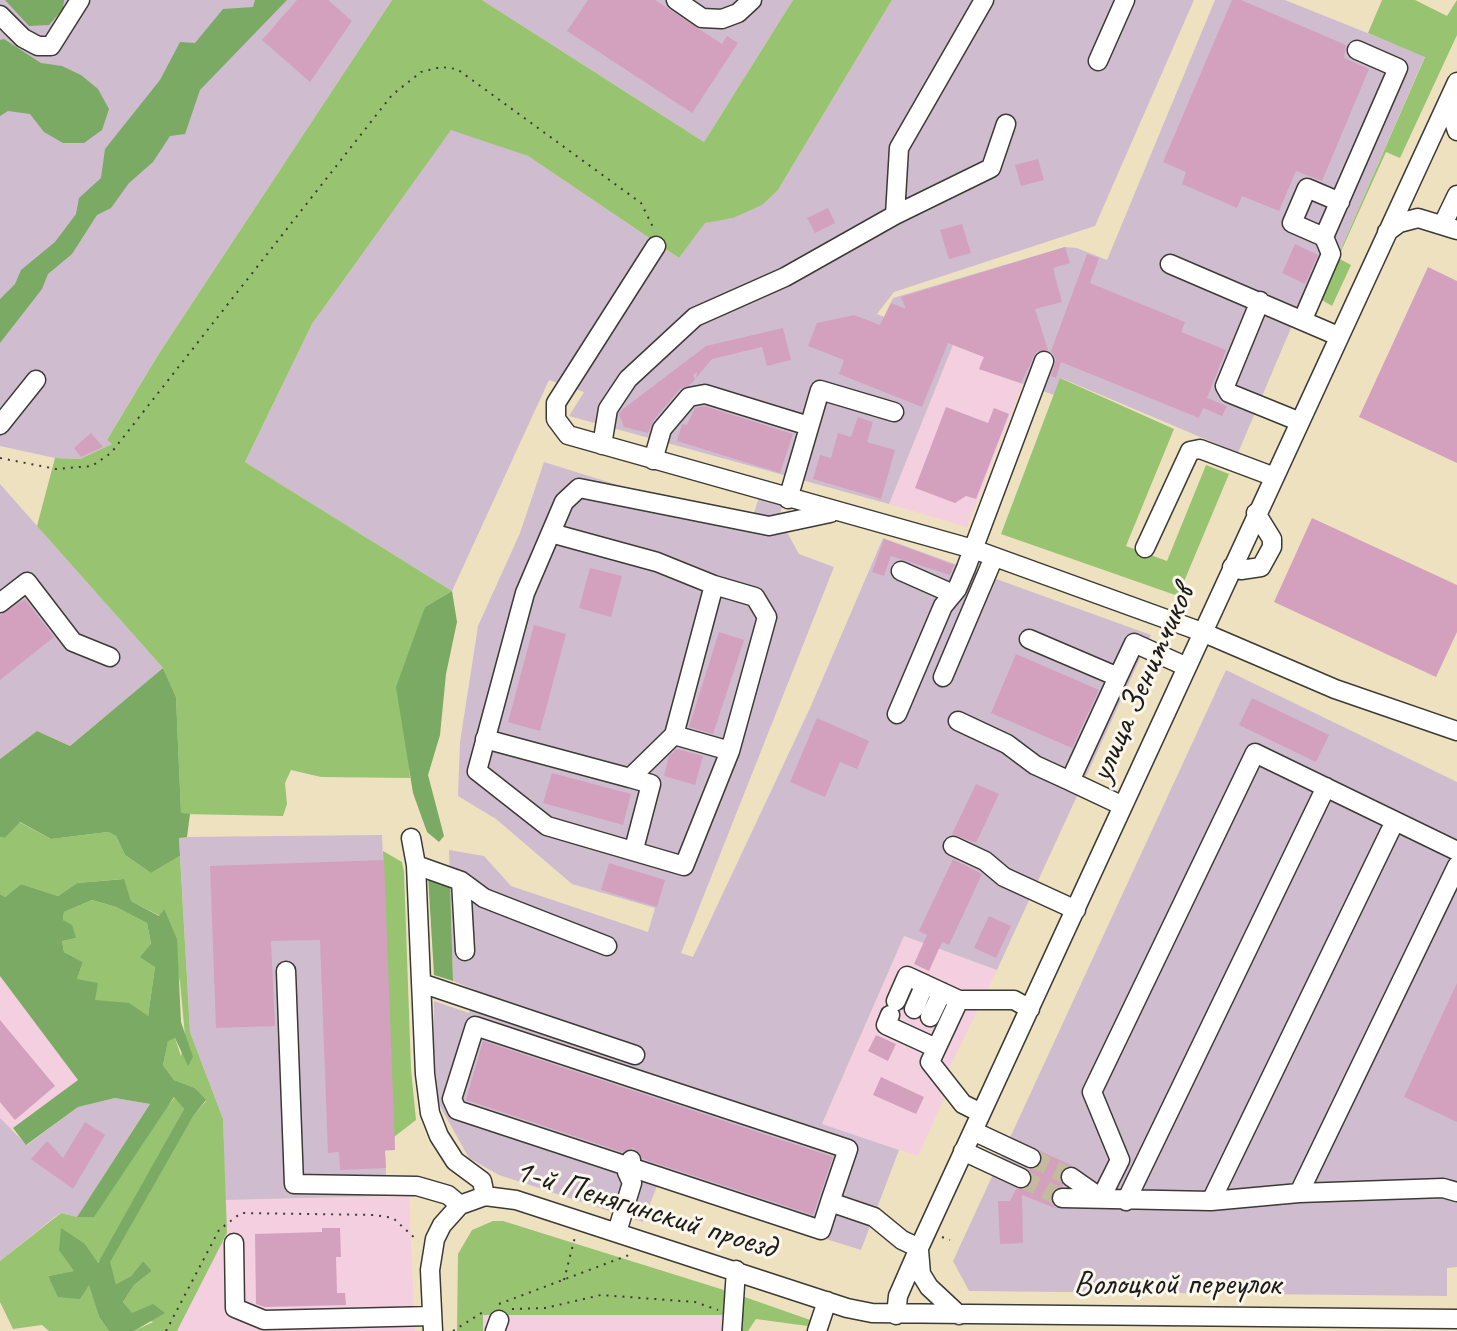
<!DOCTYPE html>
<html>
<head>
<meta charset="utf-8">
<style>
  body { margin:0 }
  canvas { display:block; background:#eee1c0 }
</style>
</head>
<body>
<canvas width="1457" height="1331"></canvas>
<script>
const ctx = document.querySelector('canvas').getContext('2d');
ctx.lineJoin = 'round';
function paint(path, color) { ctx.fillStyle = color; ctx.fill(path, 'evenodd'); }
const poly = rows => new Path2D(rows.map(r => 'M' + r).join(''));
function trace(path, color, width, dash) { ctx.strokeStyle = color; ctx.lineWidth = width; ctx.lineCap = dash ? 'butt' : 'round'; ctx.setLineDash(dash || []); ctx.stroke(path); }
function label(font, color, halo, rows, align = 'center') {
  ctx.font = font + ' Caveat,sans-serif'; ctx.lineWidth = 6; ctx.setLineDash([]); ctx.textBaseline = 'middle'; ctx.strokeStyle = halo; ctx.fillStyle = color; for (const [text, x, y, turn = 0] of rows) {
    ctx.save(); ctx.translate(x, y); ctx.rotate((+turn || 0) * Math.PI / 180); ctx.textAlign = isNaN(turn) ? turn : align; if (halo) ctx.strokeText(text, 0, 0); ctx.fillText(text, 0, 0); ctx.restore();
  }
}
paint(poly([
  [953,345,984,357,980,369,1023,384,967,527,889,504],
  [904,936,997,970,939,1089,947,1092,918,1156,822,1125],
  [0,976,79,1080,10,1131,0,1118],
  [409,1196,415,1331,177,1331,227,1233,225,1200],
  [482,1315,724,1315,724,1331,483,1331]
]), '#f3cfe0');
paint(poly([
  [0,0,392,0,158,355,107,440,112,444,80,459,55,458,0,446],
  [482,0,793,0,704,142],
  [892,0,1194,0,1095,226,894,292,877,314,884,317,893,298,1065,247,1077,248,1107,260,1215,0,1285,0,1425,56,1327,281,1313,276,1238,453,1061,378,1054,395,979,369,984,357,953,345,889,504,569,416,584,392,549,380,452,591,245,462,312,324,451,129,528,156,679,258,705,222,733,218,778,190],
  [544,462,621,486,754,513,759,497,782,504,778,531,787,532,799,554,834,567,681,953,693,957,810,708,883,538,1151,635,997,970,904,936,822,1124,899,1150,861,1250,657,1186,643,1222,499,1175,469,1158,436,1099,433,1083,434,1001,469,1013,475,990,453,981,449,850,484,856,511,886,648,932,655,908,572,884,496,819,458,796,460,742,478,626,520,533],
  [0,484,163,668,70,746,37,731,0,759],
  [1226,670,1457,782,1457,1267,1447,1268,1447,1296,969,1291,953,1261],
  [382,835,395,1150,385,1151,387,1196,225,1200,223,1119,190,1032,179,837],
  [115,1098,150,1104,77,1217,60,1213,0,1261,0,1118,27,1145,78,1107]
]), '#cfbdcf');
paint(poly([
  [392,0,482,0,704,142,793,0,892,0,778,190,762,205,733,218,705,223,679,258,528,156,451,130,312,324,245,462,452,591,425,607,408,751,410,778,321,777,291,770,285,783,287,804,283,816,181,814,176,697,163,668,37,526,55,458,80,459,112,444,107,440,158,355],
  [1382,0,1415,0,1447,16,1457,0,1457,35,1400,158,1386,152,1338,258,1351,265,1332,306,1320,299,1327,281,1425,57,1368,33],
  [1060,378,1174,429,1126,546,1167,561,1206,465,1229,474,1178,596,1001,534],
  [19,822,51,839,108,832,116,836,125,855,151,873,180,856,190,1032,223,1119,227,1233,177,1331,134,1331,153,1322,132,1314,123,1302,134,1285,152,1271,143,1261,131,1276,116,1284,109,1262,194,1115,206,1101,195,1088,174,1080,163,1065,168,1040,175,1038,181,1056,185,1036,180,982,163,910,160,916,131,901,123,879,77,883,58,896,21,884,5,897,0,894,0,837,5,838],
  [383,851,402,862,404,872,411,1069,416,1120,394,1137],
  [92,900,116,907,147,923,155,967,148,1016,95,1000,77,979,83,962,64,952,62,941,76,938,63,920,64,912],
  [175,1097,184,1109,104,1256,97,1263,85,1244,75,1271,48,1276,59,1297,89,1284,99,1317,109,1331,49,1331,42,1325,13,1329,0,1302,0,1261,61,1213,77,1217],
  [493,1221,503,1221,724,1290,724,1315,483,1315,483,1331,457,1331,458,1254,472,1230],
  [739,1295,816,1322,815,1327,756,1319,748,1331,740,1331]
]), '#98c472');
paint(poly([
  [5,0,64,0,63,9,49,25,29,26],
  [255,0,287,0,200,90,185,134,170,136,153,162,129,183,111,208,97,215,72,254,48,274,42,289,0,343,0,299,15,284,21,270,55,242,76,214,79,198,101,178,105,149,160,80,180,42,195,43,223,9,253,7],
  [4,39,41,63,62,66,81,75,98,89,109,109,102,130,84,143,63,143,44,132,30,114,8,111,0,116,0,40],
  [452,591,457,622,446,674,440,735,428,775,444,836,439,842,427,832,413,793,396,687,425,607],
  [163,668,176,697,181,813,190,814,187,837,179,838,180,856,151,873,125,855,116,836,108,832,51,839,20,822,5,838,0,837,0,759,37,731,70,746],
  [428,875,450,882,453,981,434,975],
  [124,879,131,901,159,916,164,909,177,939,181,1022,193,1057,188,1066,175,1038,168,1041,163,1065,174,1080,195,1088,206,1100,194,1115,110,1262,116,1284,131,1276,143,1261,152,1271,134,1285,123,1302,132,1313,153,1304,165,1313,134,1331,109,1331,99,1317,89,1285,80,1299,58,1297,48,1276,74,1271,59,1250,61,1228,85,1244,98,1263,184,1109,174,1097,94,1217,77,1217,150,1104,115,1098,78,1107,26,1145,13,1128,78,1080,0,976,0,894,5,897,21,884,58,896,77,883],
  [92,900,116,907,147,923,151,944,140,957,155,967,148,1016,129,1003,95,1000,98,983,77,979,83,962,64,952,62,941,76,938,72,925,63,920,64,912]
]), '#7aaa64');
paint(poly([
  [297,0,328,0,352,21,310,82,262,40],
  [588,0,655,0,722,44,727,36,738,43,692,113,567,31],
  [1232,0,1241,0,1346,45,1344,58,1369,69,1322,181,1296,171,1279,211,1242,196,1237,208,1182,184,1186,172,1163,162],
  [1038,159,1044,180,1021,186,1015,165],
  [828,208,835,223,815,233,807,218],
  [962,224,971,253,949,259,940,230],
  [1295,244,1318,255,1305,284,1282,273],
  [1065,247,1070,263,1053,268,1062,302,1035,309,1048,350,1036,352,1021,383,979,369,984,357,948,343,922,407,839,374,844,360,808,346,817,323,854,315,880,325,891,303,906,309,901,297],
  [1087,254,1099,258,1090,283,1185,322,1181,332,1226,350,1207,398,1227,406,1222,416,1203,408,1199,418,1061,362,1056,378,1051,376,1056,360,1051,351],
  [1428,267,1457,281,1457,463,1359,417],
  [783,328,791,360,767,366,762,347,712,359,696,378,697,372,693,375,695,379,690,385,680,389,653,421,648,433,624,427,619,414,623,409,706,346],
  [704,406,793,434,780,473,677,441,682,424,687,425,695,408],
  [946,407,988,423,994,408,1009,414,976,499,966,496,955,503,915,488],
  [858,417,873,422,867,442,895,450,881,499,813,479,820,455,831,458,838,433,851,437],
  [91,433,103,447,81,457,74,448],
  [1312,518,1457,585,1457,632,1436,677,1274,602],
  [884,539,954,565,950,575,891,556,884,576,872,572],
  [590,568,622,576,611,617,579,608],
  [25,599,54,637,0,680,0,615],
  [534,625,566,634,540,731,508,722],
  [719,632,744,640,713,734,689,727],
  [1016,654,1099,690,1072,748,991,713],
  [1252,698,1329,735,1316,762,1239,725],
  [817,718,869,741,857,769,840,762,825,797,790,782],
  [677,749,703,756,695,785,664,776,669,756],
  [552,773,631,794,623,825,543,803],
  [976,784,999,794,976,843,952,834],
  [953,859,982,874,949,945,942,942,929,971,914,964,927,935,919,931],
  [384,860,395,1150,385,1150,386,1168,340,1170,339,1152,328,1153,320,940,271,941,275,1026,216,1028,210,866],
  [609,863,665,880,657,907,601,890],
  [989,916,1011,926,996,958,974,948],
  [1457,983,1457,1122,1404,1097],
  [0,1020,55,1086,15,1120,0,1102],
  [876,1035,896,1044,888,1061,868,1051],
  [483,1041,833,1157,813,1215,643,1159,634,1148,622,1152,466,1100],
  [881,1077,924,1097,916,1114,873,1095],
  [85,1122,105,1135,73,1189,31,1159,47,1141,63,1158],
  [1040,1151,1071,1165,1061,1171,1063,1186,1051,1192,1051,1203,1057,1209,1022,1195,1023,1243,1000,1244,998,1201,1010,1201,1016,1189,1028,1187,1033,1178,1029,1170,1042,1162],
  [322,1228,340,1228,341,1257,336,1257,337,1293,345,1293,346,1305,265,1307,256,1304,255,1234,322,1232]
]), '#d3a1bd');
trace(poly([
  [1031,1158,1071,1177],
  [1021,1178,1062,1198]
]), '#c4ba9f', 18, [18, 9]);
const minor = poly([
  [676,0,702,18,722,19,738,13,752,0],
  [0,15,23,38,38,46,51,46,80,0],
  [1098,61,1125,0],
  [1448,103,1457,131],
  [895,215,991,168,1006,124],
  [1443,224,1457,195],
  [1387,232,1399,223,1418,218,1457,230],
  [1324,237,1292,223,1307,188,1340,202],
  [656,246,556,403,556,419,568,435,973,549,1202,632,1335,689,1457,731],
  [1170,264,1338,336],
  [1260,301,1225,386,1229,393,1298,421],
  [1303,319,1331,254,1324,237,1398,68,1357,50],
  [0,425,36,380],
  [602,445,608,409,628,379,695,317,785,277,895,215,899,148,984,0],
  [653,460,662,429,689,397,705,394,809,426],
  [788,499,820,390,894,412],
  [1145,548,1190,451,1200,449,1272,476],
  [1232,567,1241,570,1261,567,1272,547,1272,539,1256,513],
  [901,571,953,594],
  [714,585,755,597,767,617,730,751,684,866,547,826,477,771,525,593,564,502,579,488,769,526,830,513],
  [0,603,27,582,73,642,110,657],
  [1029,639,1118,677],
  [943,677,994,557],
  [897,714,943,606,957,589,966,568,1044,361],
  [958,721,1007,744,1035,765,1070,781],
  [674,735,730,751],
  [485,739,630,778,674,735,714,585,657,562,551,533],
  [630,778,651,784,634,849],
  [1123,806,1070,781,1118,677,1134,643,1187,667],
  [411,838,416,865,425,1074,430,1113,439,1136,455,1161,482,1181,485,1196],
  [953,846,985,861,1004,877,1076,910],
  [416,865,461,881,484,898,607,946],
  [461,881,465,951],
  [286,971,294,1184,417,1186,448,1195,460,1205],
  [421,983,635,1055],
  [896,1001,907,976,959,1000],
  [914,1009,925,984],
  [890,1015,886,1025,936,1048],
  [930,1017,942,992],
  [981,1113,963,1104,930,1062,959,1000,1014,1000,1030,1009],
  [973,1131,1031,1158],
  [963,1151,1021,1178],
  [1071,1177,1101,1198],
  [1299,1193,1443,1188,1457,1192],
  [1062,1198,1211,1201,1299,1193,1457,866],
  [1101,1198,1120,1160,1092,1092,1255,753,1457,851],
  [1126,1201,1326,787],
  [1211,1201,1395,821],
  [830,1202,821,1230,457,1110,452,1099,475,1026,848,1149,830,1202,874,1217,902,1240,919,1248],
  [617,1232,632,1183,627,1172,631,1160],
  [234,1243,235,1308,264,1320,432,1316],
  [919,1250,921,1274,929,1287,959,1315],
  [896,1315,898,1296,919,1248,1457,82],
  [433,1331,430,1270,435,1239,442,1225,460,1205,485,1196,516,1200,847,1308,872,1313,1457,1319],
  [495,1331,499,1320],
  [732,1331,736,1270],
  [817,1331,827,1301]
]);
trace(minor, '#3c3a35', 21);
trace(poly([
  [0,458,56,469,92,466,111,453,392,95,421,72,441,67,457,69,641,203,654,229],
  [942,1237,950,1240],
  [564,1280,575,1237],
  [499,1304,629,1255],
  [512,1309,545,1308,601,1295,695,1302,718,1310],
  [166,1331,219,1230,241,1213,375,1215,393,1218,418,1241],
  [453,1331,486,1310]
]), '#3c3a35', 2, [2, 6]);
trace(minor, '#fff', 18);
label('34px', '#1c1c1c', '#fbf7ec', [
  ["улица Зенитчиков",1143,684,-66],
  ["1-й Пенягинский проезд",645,1210,17],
  ["Волоцкой переулок",1177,1285]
]);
</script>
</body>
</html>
